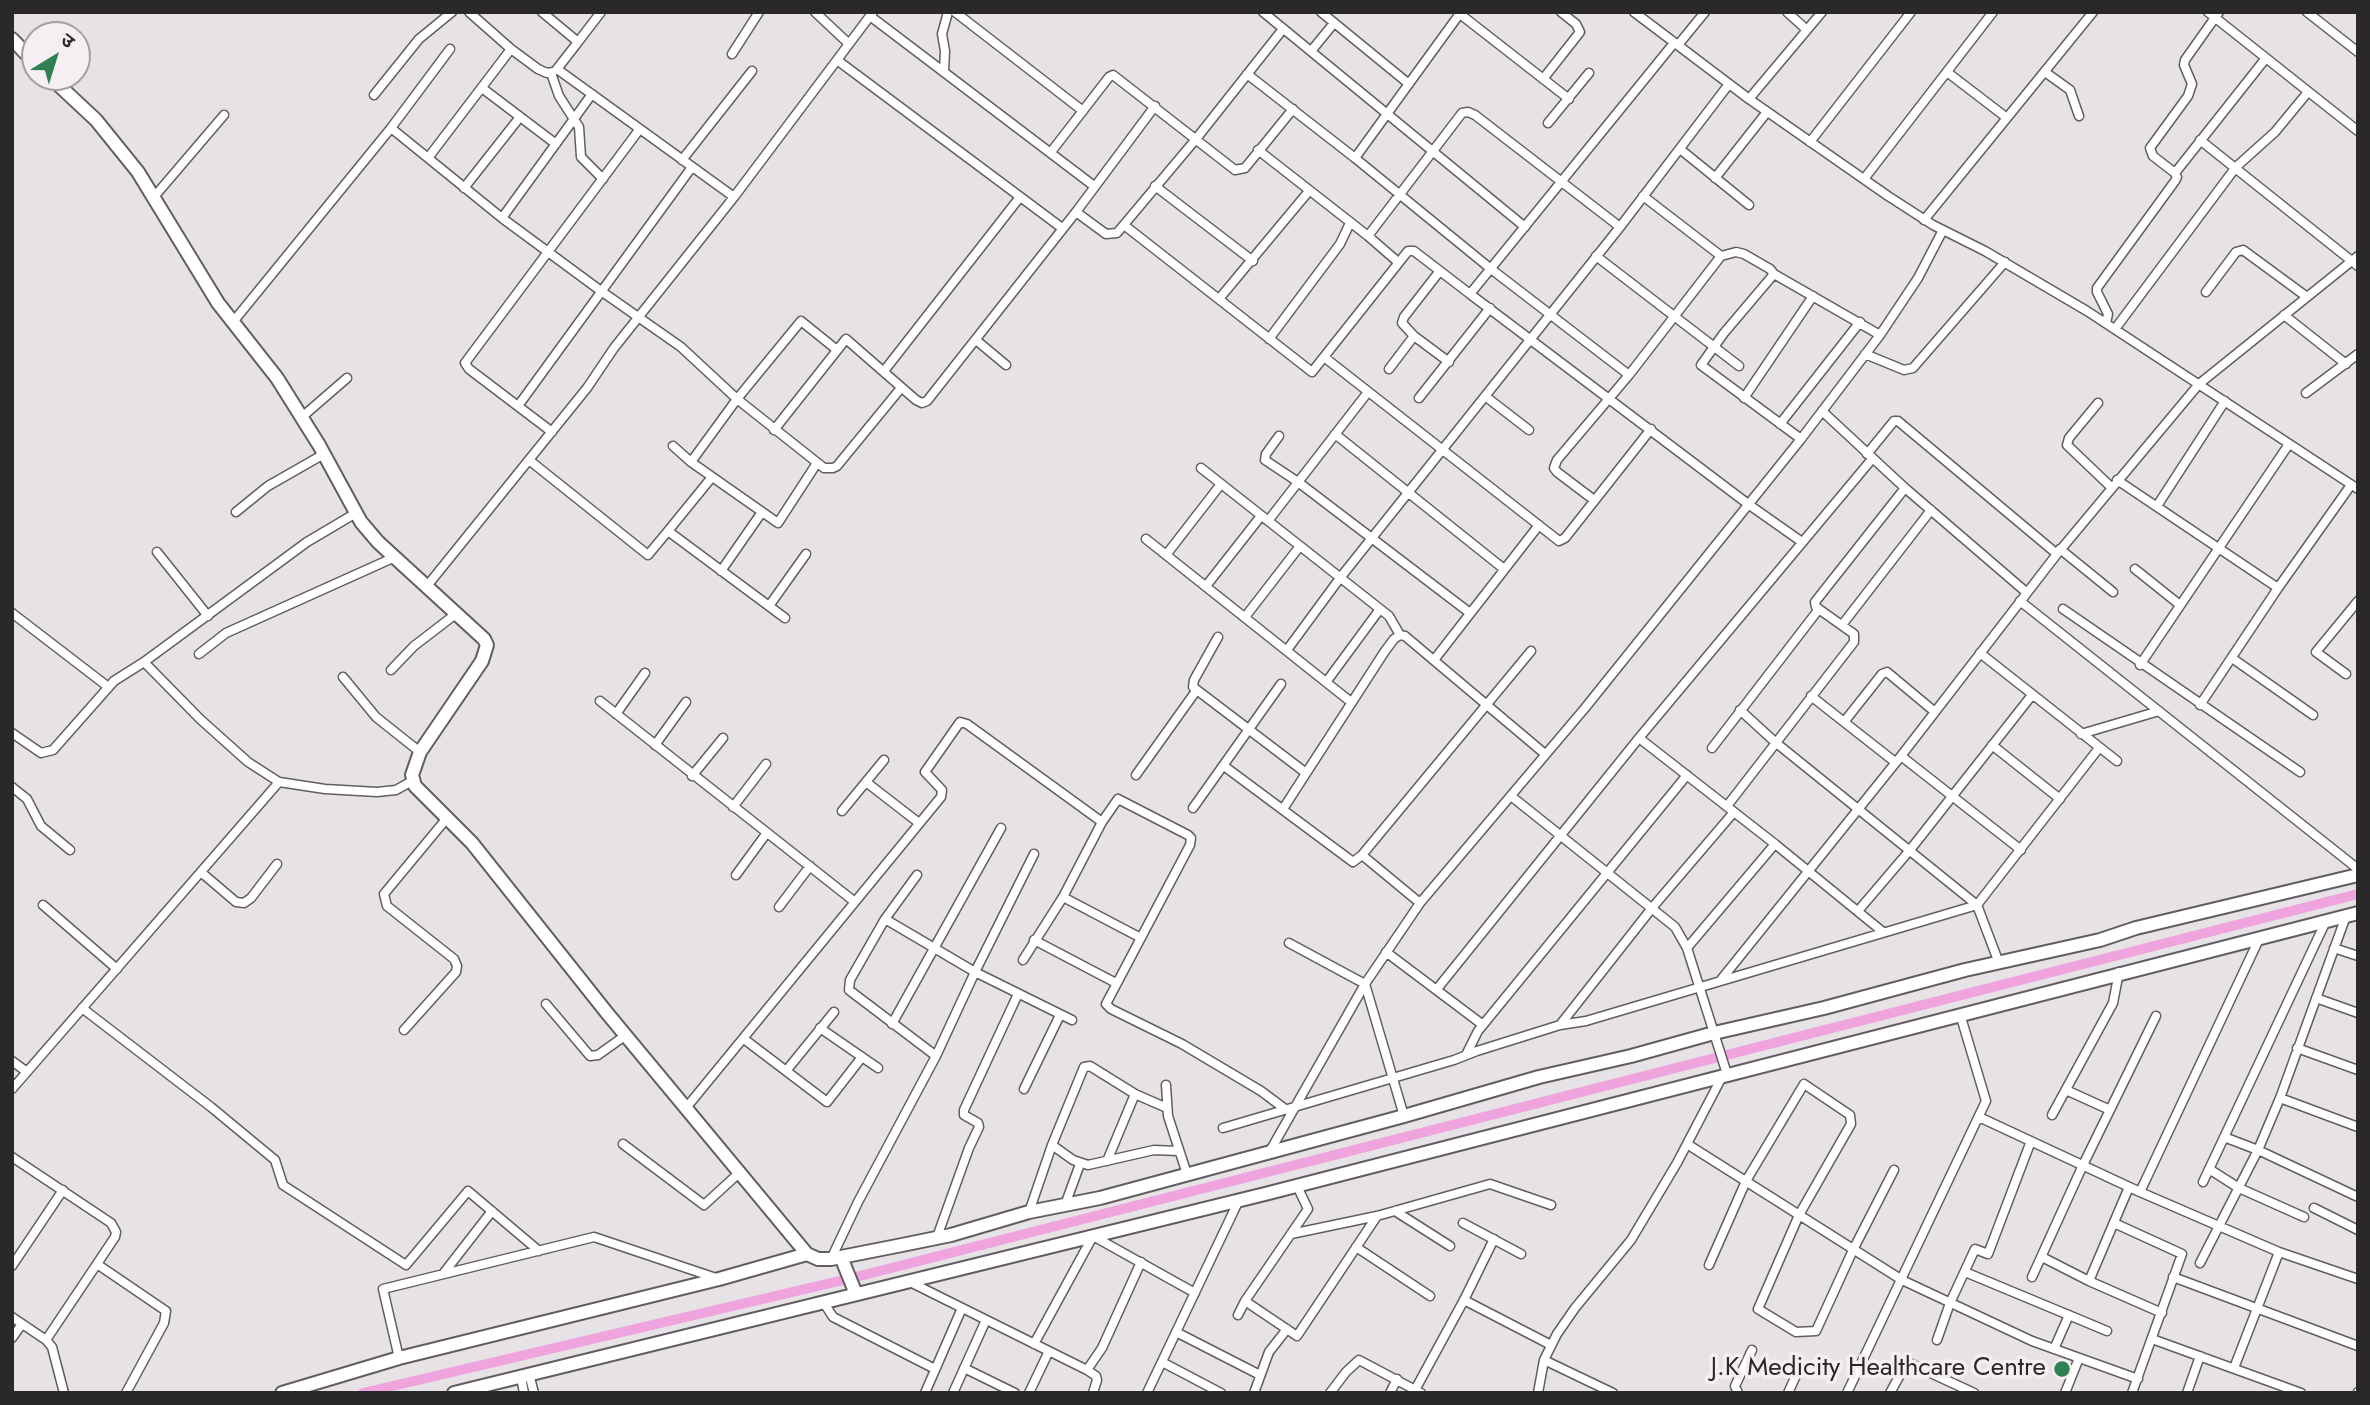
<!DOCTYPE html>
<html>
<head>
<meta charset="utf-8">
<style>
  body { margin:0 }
  #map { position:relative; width:2370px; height:1405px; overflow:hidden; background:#e7e2e6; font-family:Jost,"Noto Sans Devanagari",sans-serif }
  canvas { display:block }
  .frame { position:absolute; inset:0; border:14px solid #2a2829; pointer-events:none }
  .north { position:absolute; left:21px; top:21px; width:70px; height:70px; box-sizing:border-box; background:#f5eff3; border:2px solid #a49fa2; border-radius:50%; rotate:38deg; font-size:19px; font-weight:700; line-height:28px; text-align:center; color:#2a2829 }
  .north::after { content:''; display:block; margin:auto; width:24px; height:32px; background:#2f8153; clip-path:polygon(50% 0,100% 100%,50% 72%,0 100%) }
</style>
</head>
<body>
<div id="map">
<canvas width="2370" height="1405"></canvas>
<div class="frame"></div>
<div class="north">उ</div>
</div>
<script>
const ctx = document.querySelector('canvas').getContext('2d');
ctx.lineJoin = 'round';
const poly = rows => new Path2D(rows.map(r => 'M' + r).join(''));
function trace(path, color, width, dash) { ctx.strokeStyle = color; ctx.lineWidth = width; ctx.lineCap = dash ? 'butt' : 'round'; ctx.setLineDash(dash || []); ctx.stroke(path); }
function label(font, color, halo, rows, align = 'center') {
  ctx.font = font + ' Jost,sans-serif'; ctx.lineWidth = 7; ctx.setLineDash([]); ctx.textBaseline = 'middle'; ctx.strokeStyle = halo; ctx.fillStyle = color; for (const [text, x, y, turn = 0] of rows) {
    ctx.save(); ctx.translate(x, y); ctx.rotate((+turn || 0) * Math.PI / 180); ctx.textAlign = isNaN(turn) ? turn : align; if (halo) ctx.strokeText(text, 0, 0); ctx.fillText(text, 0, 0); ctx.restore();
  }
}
trace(poly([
  [363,1393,852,1278,2358,894]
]), '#efa4de', 10);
const street = poly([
  [469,12,511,49,538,69,547,73,553,72],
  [542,12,578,42,557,69,734,197],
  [815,12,848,43],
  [955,12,1083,111],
  [1263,12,1525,227],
  [1321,12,1409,84],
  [1634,12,1749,99,1888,196,1933,225,1985,251,2087,311,2358,489],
  [1787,12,1807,30],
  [2208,12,2358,131],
  [2307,12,2358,52],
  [1460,14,1569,99],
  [870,16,1094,186],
  [578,42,601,12],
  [1678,45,1705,12],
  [511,49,428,158,502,218,601,291,681,347,737,399,824,468,833,468,837,466,901,388],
  [1312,50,1334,23],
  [732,54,759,12],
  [837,60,1062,228],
  [944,71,945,51,942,34,948,12],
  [1947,72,2007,118],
  [2045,72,2070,90,2079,116],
  [551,73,559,96,579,127,581,157,603,179],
  [1247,74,1355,158,1461,12],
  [1543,79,1580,32,1576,24,1561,12],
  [482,88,556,144],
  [374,95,419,39,452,12],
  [1749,99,1822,12],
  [1548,123,1589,73],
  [391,128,428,158],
  [2200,140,2358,266],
  [1810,142,1911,12],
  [1680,149,1749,205],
  [1258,150,1368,236,1398,262],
  [1051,152,1109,77,1113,75,1235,170,1245,168,1293,109],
  [1355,158,1491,269,1629,375],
  [682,160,752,71],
  [2175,173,2266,58],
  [1715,178,1767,112],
  [1864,179,1993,12],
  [1155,186,1253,261],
  [464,188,520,117],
  [154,197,224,115],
  [1076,212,1106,234,1117,233,1196,139,1283,29],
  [502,218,592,94],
  [1924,220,2093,12],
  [1124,225,1312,372,1408,251,1414,251,1470,294,1674,43],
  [1368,236,1462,113,1468,112,1475,115,1620,227],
  [1596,256,1739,366],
  [1721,256,1736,252,1744,254,1770,269,1774,274,1880,335],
  [1439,272,1404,317,1402,323,1414,336,1449,362],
  [1774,274,1724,333,1701,365,1801,439],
  [2206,292,2236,252,2243,250,2307,297],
  [1470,294,1748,504,1802,542],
  [1219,299,1309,191],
  [2284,315,2346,364],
  [233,322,391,128,450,49],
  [2106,323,2108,314,2097,292,2097,288,2175,181,2177,177,2175,173,2153,156,2150,148,2188,96,2192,84,2184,65,2185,60,2219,12],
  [2115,329,2236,167,2275,132,2308,92],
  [1269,339,1340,244,1350,223],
  [976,340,1006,365],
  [1865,354,1904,370,1913,368,2005,262],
  [1324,357,1559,541,1565,538,1651,429],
  [1389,369,1414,336],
  [884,371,1020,197],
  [2306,393,2358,354],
  [1485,396,1529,430],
  [1419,398,1490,308],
  [1744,398,1813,296],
  [2098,403,2069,438,2067,445,2111,487],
  [518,406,692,167],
  [1822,411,1905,488,2026,592],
  [302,417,347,378],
  [1780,424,1860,322],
  [774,430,846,339,916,400,922,403,927,401,1076,212,1155,106],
  [552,432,469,369,465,363,639,130],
  [1335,434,1504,569],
  [1279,436,1266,454,1265,460,1298,482,1470,613],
  [673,446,691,462,778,523,817,463],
  [1867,454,1894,421,1898,421,2057,554],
  [529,460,648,555,668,531],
  [691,462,737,399,801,321,837,350],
  [1201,468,1389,616,1400,635],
  [712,477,668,531,785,618],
  [2117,480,2278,588],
  [1594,500,1557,472,1554,468,1557,460,1629,375,1721,256,1643,196],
  [2157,506,2225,401],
  [236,512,268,486,324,454],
  [1268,521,1368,392],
  [1146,539,1351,702],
  [2060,549,2113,592],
  [157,552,208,616],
  [1166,555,1221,484],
  [2135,569,2180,605],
  [721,571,762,512],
  [427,586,587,388,614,348,734,197,873,12],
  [1206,586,1261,516],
  [2020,601,2358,869],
  [769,606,806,554],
  [2063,609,2300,772],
  [12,613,107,686],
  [1245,617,1300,546],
  [1842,625,1931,510],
  [1218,637,1194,680,1193,687,1306,773],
  [1287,650,1340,578,1620,227,1729,84],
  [1980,653,2117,761],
  [199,654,226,633,395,557],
  [2232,658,2313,715],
  [1434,660,1539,525],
  [144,662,200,719,248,762,279,782,325,789,377,792,396,790,412,781],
  [2140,665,2289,444],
  [391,670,414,646,457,613],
  [2346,674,2316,652,2358,601],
  [343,677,376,717,420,752],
  [1327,681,1380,609],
  [1811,696,1895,762],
  [600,701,855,902],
  [2200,705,2278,588,2351,485],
  [1740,710,1775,742,1977,905,2099,748],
  [616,714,645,673],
  [1844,722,1882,674,1887,672,1935,712],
  [12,733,41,753,53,750,114,681,144,662,307,542,356,513],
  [2081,734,2159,711],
  [1639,738,1775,844,1687,948],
  [655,745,686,702],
  [1992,745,2060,799],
  [1712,748,1819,609],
  [1901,756,2021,850],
  [1224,766,1353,862,1362,855,1531,651],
  [1136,775,1196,691],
  [692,776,723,738],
  [866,782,919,823],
  [12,787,27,799,41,826,70,850],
  [1511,796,1675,927,1687,948,1727,1074],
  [1727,806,1854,642,1854,634,1816,607,1815,602,1905,488],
  [733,807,766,764],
  [1193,808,1281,684],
  [1283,809,1385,651,1394,639,1400,635,1405,636,1545,754],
  [842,811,884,760],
  [1775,844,1883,932],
  [1362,855,1420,903],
  [202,873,236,902,244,903,251,898,277,864],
  [736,875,766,834],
  [917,875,885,919,850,980,849,990,936,1056],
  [1063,897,1141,938],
  [43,905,117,969],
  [779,907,810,866],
  [1858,911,1910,850,2032,695],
  [885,919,975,972,1072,1020],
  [1034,940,1116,983],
  [1289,943,1365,984,1404,1116],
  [2334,948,2358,956],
  [1386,952,1483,1025],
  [1023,960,1063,897,1102,822,1118,799,1188,835,1191,838,1190,845,1106,1004,1111,1009,1182,1044,1261,1091,1285,1109],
  [1720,981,1901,756,2057,554,2199,384,2358,256],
  [1437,989,1639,738,1872,459],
  [2316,998,2358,1013],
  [546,1004,590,1056,598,1055,626,1035],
  [82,1008,211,1107,275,1160,283,1185,406,1265,468,1191,539,1251],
  [892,1024,1001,828],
  [1560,1025,1652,908,1734,812],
  [820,1028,878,1068],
  [404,1030,456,972,457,966,454,959,387,906,384,894,447,818],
  [744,1039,827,1102,862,1057],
  [2297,1048,2358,1070],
  [1466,1055,1478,1031,1687,775],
  [12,1061,27,1072],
  [786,1071,834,1012],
  [1166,1085,1168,1116,1187,1174],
  [12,1089,279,782],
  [1024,1089,1060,1015],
  [2066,1090,2110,1110],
  [2280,1098,2358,1127],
  [686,1108,941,797,942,790,925,772,960,722,967,724,1102,822],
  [2052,1115,2113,1003,2119,972],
  [1979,1117,2140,1192,2279,1252,2358,1279],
  [1223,1128,1454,1060,1477,1051,1560,1025,1586,1021,1977,905,1999,963],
  [2224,1137,2258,1150,2358,1197],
  [623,1144,704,1205,739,1173],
  [1687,1144,1902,1280,2032,1341,2138,1379],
  [1052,1145,1073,1160,1088,1165,1154,1150,1179,1151],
  [1270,1151,1365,984,1420,903,1585,708,1801,439,1880,335,1918,278,1943,230],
  [12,1157,111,1223,116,1232,115,1237,46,1340],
  [1107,1161,1135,1094],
  [2209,1169,2239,1188,2304,1217],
  [2203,1182,2326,921],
  [2129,1187,2089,1281,2162,1313],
  [2140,1192,2260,937],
  [1065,1205,1080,1164],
  [2314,1208,2358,1230],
  [1395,1211,1450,1246],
  [1029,1212,1052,1145,1084,1067,1090,1066,1135,1094,1167,1108],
  [1463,1223,1521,1254],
  [2114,1223,2182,1254,2132,1393],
  [1291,1234,1377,1216,1490,1184,1551,1205],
  [937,1237,969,1148,979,1127,978,1123,964,1115,964,1110,1018,994],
  [1356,1247,1430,1296],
  [2042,1257,2089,1281],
  [831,1259,858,1202,936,1056,975,972,1034,854],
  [2200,1263,2258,1150,2280,1098,2346,916],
  [97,1264,166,1311,164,1323,126,1393],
  [1709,1265,1746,1181,1804,1084,1850,1115,1851,1124,1799,1215,1758,1309,1796,1332,1816,1331,1853,1250,1894,1170],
  [12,1266,63,1190],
  [1965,1272,2107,1331],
  [443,1274,492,1211],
  [2032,1277,2083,1165,2156,1016],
  [2173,1277,2358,1346],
  [910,1282,1087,1370,1096,1376,1097,1380,1093,1393],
  [1464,1300,1551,1345],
  [1245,1301,1297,1336,1377,1216],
  [824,1303,833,1317,935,1369],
  [1238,1315,1245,1301,1308,1209,1297,1186],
  [12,1317,46,1340,52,1347,64,1393],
  [1176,1332,1260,1375],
  [12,1338,22,1324],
  [2152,1339,2301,1393],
  [1937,1340,1950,1303,1975,1249,1988,1254,2031,1141],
  [1034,1344,1093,1236,1195,1293],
  [2054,1349,2069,1315],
  [399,1358,383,1289,594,1237,716,1278],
  [1544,1360,1613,1393],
  [1162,1362,1221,1393],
  [964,1368,1015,1393],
  [2234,1368,2279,1252],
  [1087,1370,1102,1348,1141,1262],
  [529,1374,534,1393],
  [521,1377,524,1393],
  [1415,1390,1464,1300,1494,1239],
  [925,1393,962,1308],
  [953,1393,986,1320],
  [1029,1393,1049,1351],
  [1147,1393,1239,1200],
  [1254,1393,1269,1352,1287,1329],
  [1330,1393,1346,1372,1359,1360,1421,1393],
  [1390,1393,1397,1379],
  [1538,1393,1544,1360,1557,1334,1575,1308,1631,1240,1677,1163,1723,1075],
  [1738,1393,1735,1386,1752,1350],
  [1788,1393,1799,1369],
  [1847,1393,1986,1101,1960,1014],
  [1890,1393,1907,1362,1974,1393],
  [2065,1393,2079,1358],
  [2187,1393,2200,1356],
  [2358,1393,2358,1392]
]);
const secondary = poly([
  [12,39,35,63],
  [50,77,96,120,138,172,218,303,277,378,319,445,361,522,378,542,484,639,487,645,482,661,420,752,412,775,415,786,472,843,607,1013,807,1254,818,1259,831,1259,902,1245,951,1235,1029,1212,1100,1198,1404,1116,1539,1077,1631,1056,1714,1033,1824,1008,1965,970,2100,940,2136,928,2358,875],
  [841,1257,856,1294],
  [282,1393,399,1358,719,1279,807,1254],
  [454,1393,1265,1194,2358,913]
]);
trace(street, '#625d60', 11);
trace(secondary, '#625d60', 16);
trace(street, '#fff', 8);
trace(secondary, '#fff', 12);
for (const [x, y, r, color] of [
  [2062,1369,9,"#2f8153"]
]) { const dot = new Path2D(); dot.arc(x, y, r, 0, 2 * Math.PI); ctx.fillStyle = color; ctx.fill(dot); trace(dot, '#f5eff3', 2.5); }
label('26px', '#2a2829', '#f5eff3', [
  ["J.K Medicity Healthcare Centre",2046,1369]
], 'right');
</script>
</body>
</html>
